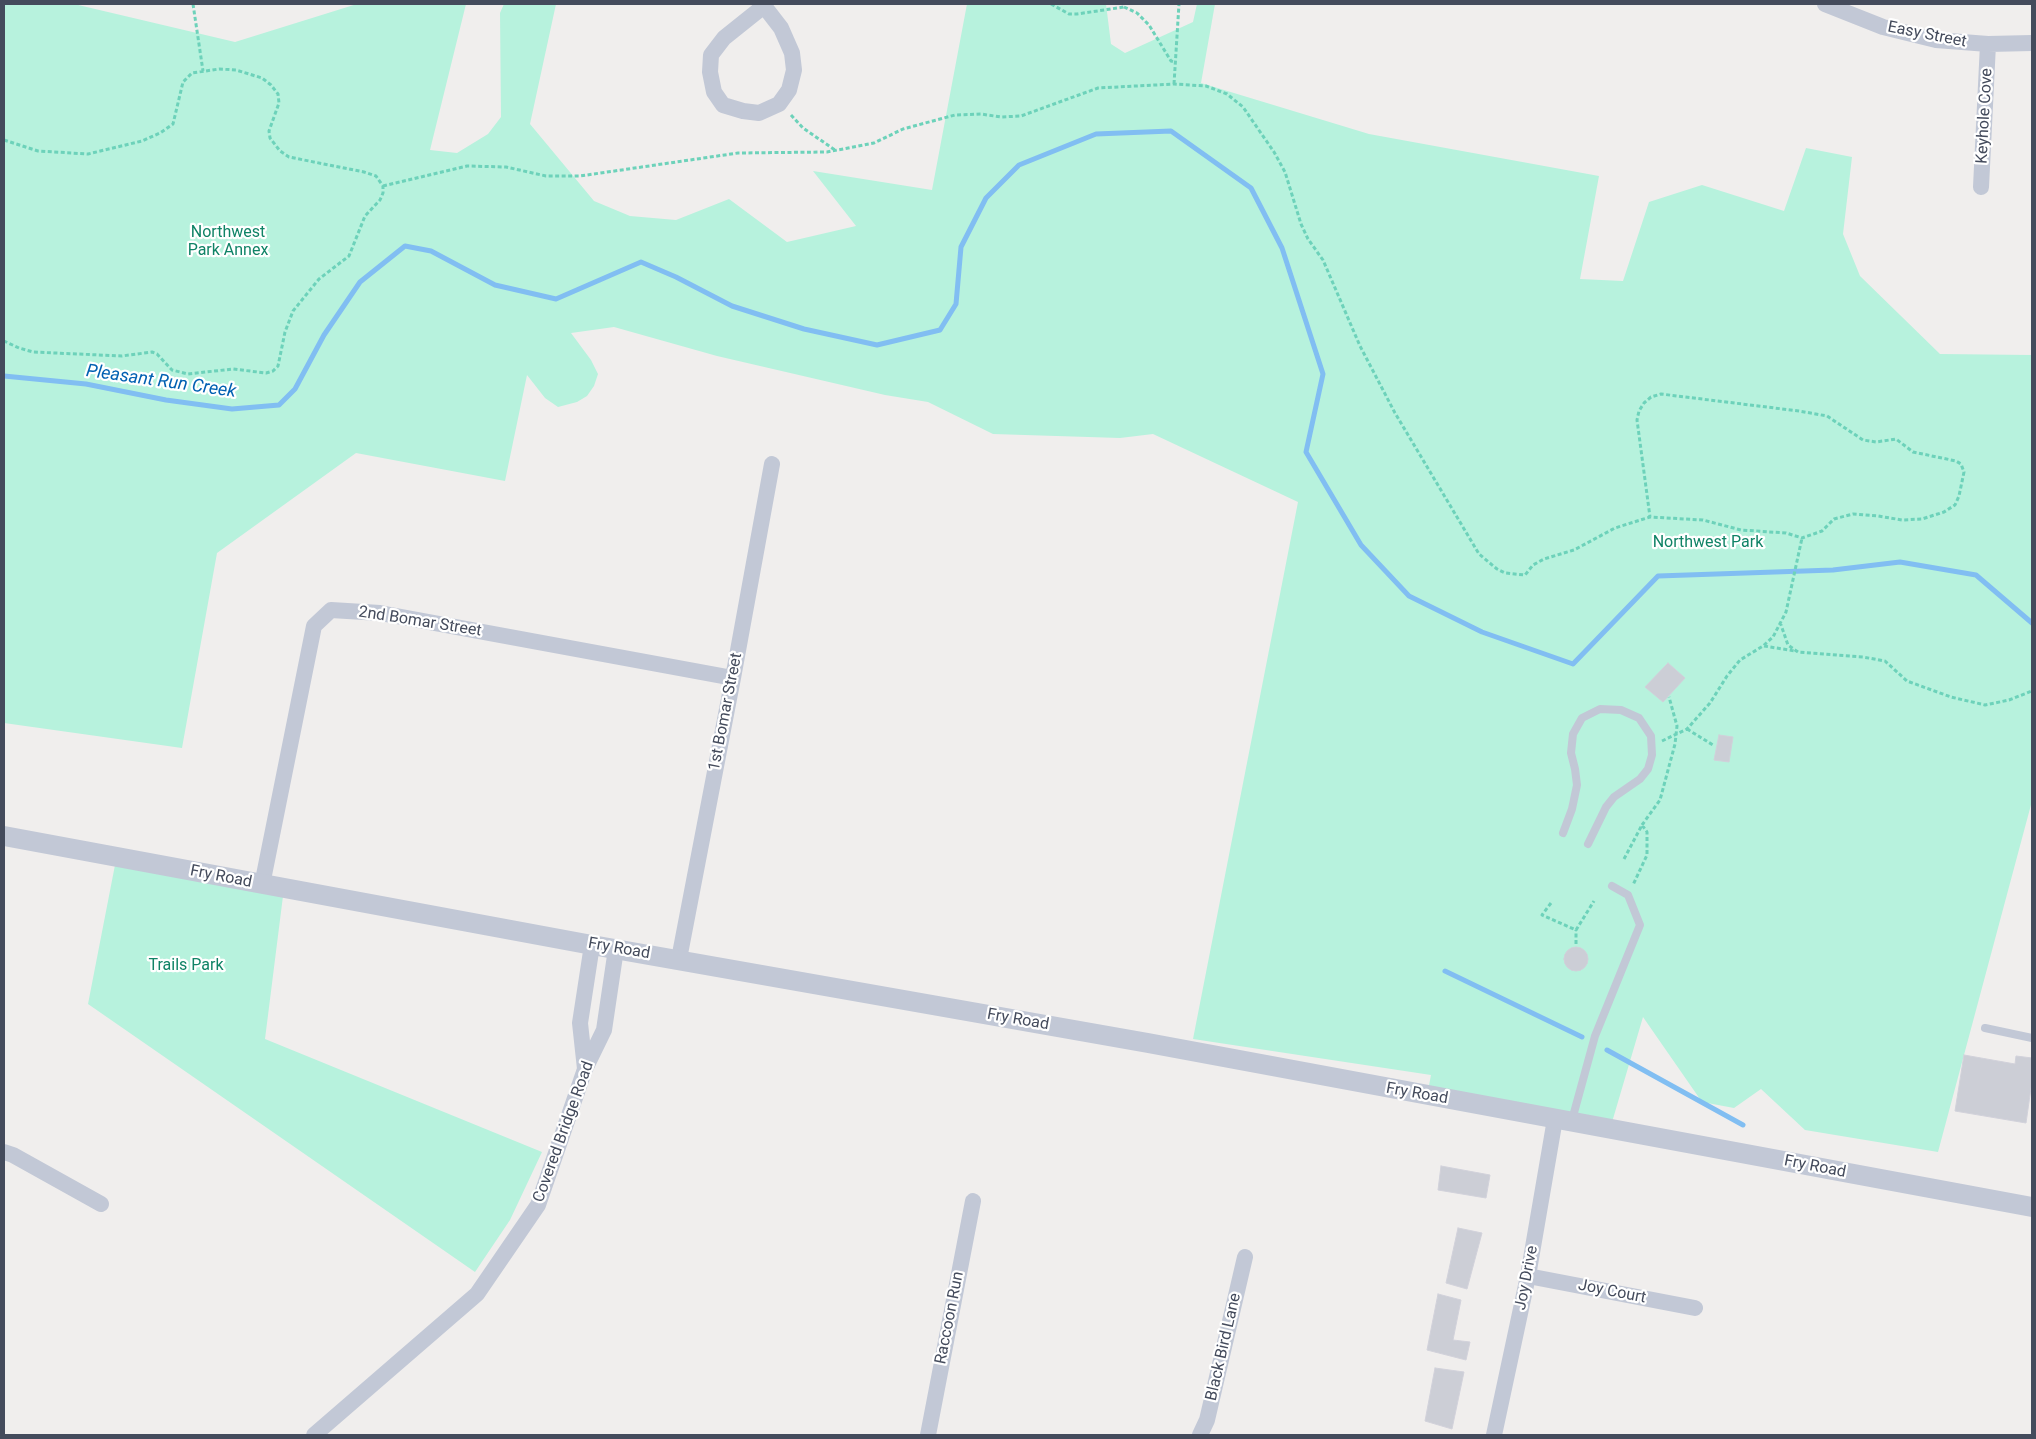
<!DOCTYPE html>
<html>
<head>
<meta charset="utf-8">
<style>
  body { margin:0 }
  #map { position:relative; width:2036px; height:1439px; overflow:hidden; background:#f0eeed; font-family:Roboto,sans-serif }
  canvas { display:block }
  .frame { position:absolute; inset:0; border:5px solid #444b5c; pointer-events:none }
</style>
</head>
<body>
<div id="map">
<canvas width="2036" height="1439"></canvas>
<div class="frame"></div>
</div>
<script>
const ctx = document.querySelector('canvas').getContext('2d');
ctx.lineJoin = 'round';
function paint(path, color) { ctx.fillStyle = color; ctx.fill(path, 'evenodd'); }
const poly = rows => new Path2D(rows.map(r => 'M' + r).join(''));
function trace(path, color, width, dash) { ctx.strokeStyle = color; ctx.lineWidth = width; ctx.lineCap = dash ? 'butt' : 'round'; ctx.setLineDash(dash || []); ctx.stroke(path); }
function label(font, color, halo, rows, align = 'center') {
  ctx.font = font + ' Roboto,sans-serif'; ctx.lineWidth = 4.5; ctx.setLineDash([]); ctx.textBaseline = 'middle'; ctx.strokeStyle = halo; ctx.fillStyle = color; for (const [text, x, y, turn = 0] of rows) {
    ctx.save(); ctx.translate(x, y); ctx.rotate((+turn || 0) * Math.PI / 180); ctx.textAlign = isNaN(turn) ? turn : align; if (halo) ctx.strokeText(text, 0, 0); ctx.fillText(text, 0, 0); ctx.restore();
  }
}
paint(poly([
  [4,4,74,4,235,42,357,4,466,4,430,150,457,153,488,134,501,117,500,13,504,4,556,4,530,124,594,201,630,216,676,220,729,199,787,242,856,226,813,171,932,190,967,4,1106,4,1111,44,1125,53,1193,22,1197,4,1215,4,1201,83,1369,134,1599,176,1580,279,1623,281,1649,202,1702,185,1784,211,1806,148,1852,157,1843,234,1860,276,1940,354,2032,355,2032,801,1938,1152,1805,1130,1761,1089,1734,1108,1702,1102,1643,1017,1610,1129,1427,1096,1431,1075,1193,1039,1298,502,1153,434,1120,438,993,434,928,402,885,395,717,356,614,327,571,333,591,360,598,374,594,386,587,396,577,402,558,407,545,398,527,375,505,481,356,453,217,553,182,748,4,723],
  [115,865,283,896,265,1039,542,1152,510,1220,475,1272,88,1004]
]), '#b7f2dd');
trace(poly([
  [4,376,86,384,166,400,232,409,279,405,295,389,324,335,360,282,405,246,431,251,495,285,556,299,641,262,676,277,732,306,804,329,877,345,940,330,956,304,961,247,986,198,1019,165,1096,134,1171,131,1251,188,1282,248,1323,374,1306,452,1361,545,1409,596,1482,632,1573,664,1658,576,1833,570,1900,562,1976,575,2032,623],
  [1445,971,1582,1037],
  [1607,1050,1743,1125]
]), '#81bef2', 5);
const building = poly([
  [1668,663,1685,678,1663,702,1645,687,1668,663],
  [1719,735,1733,737,1729,762,1714,760,1719,735],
  '1564 959a12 12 0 1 1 24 0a12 12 0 1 1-24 0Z',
  [1964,1055,2015,1064,2016,1056,2032,1058,2032,1081,2026,1123,1955,1111,1964,1055],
  [1441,1166,1490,1175,1486,1198,1438,1190,1441,1166],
  [1458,1228,1482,1233,1467,1289,1446,1283,1458,1228],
  [1438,1294,1461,1300,1453,1340,1470,1342,1466,1360,1427,1350,1438,1294],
  [1435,1368,1464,1372,1452,1429,1425,1421,1435,1368]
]);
paint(building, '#ccced6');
trace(building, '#d1d1da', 1);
trace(poly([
  [193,4,203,71],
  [1051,4,1069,14,1077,14,1124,7,1124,4],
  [1124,7,1137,13,1149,25,1171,61,1175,62],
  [1174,84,1179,4],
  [791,115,803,128,835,150],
  [4,140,38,151,88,154,142,141,160,133,173,124,183,82,192,73,219,69,236,70,262,78,271,85,278,94,279,103,269,131,270,138,280,151,289,157,364,172,376,176,383,186,383,193,380,200,365,216,349,256,319,279,293,311,285,332,278,366,273,371,266,373,233,369,188,374,172,370,157,354,152,352,122,356,33,352,19,348,4,341],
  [383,186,467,166,506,167,546,176,580,176,738,153,827,152,874,143,903,129,955,115,981,114,1001,117,1021,116,1098,88,1174,84,1206,86,1227,94,1243,107,1274,152,1285,172,1301,224,1308,239,1323,260,1360,346,1395,413,1479,554,1497,569,1505,573,1525,575,1533,565,1544,559,1574,550,1615,528,1650,517,1703,520,1741,530,1786,533,1802,538,1822,531,1834,519,1853,514,1878,516,1902,520,1922,519,1944,512,1955,505,1959,496,1964,472,1961,464,1956,461,1913,452,1896,439,1876,442,1863,440,1827,416,1799,411,1661,394,1651,397,1644,403,1639,411,1637,420,1650,517],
  [1780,622,1788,645,1798,652,1863,657,1885,661,1907,681,1951,697,1985,705,2009,700,2032,691],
  [1764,646,1795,651],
  [1687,729,1713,745],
  [1662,741,1687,729,1710,703,1727,676,1740,660,1763,646,1773,637,1786,612,1802,538],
  [1642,825,1660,800,1675,744,1677,726,1669,697],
  [1624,859,1642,825,1647,832,1647,855,1633,885],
  [1551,903,1542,915,1576,930,1594,901],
  [1576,944,1576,930]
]), '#6dd2ba', 3, [4, 2.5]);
trace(poly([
  [1563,833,1572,809,1577,785,1575,769,1571,753,1573,734,1582,718,1600,709,1621,710,1639,718,1651,736,1652,755,1648,769,1640,779,1614,797,1606,807,1588,844],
  [1985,1028,2032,1038],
  [1572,1120,1595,1036,1640,925,1628,895,1612,886]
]), '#c2c8d6', 8);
trace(poly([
  [1825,4,1883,27,1936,40,1988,44,2032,43],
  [764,6,781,28,792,53,794,70,789,90,779,104,759,113,743,111,723,105,714,92,710,72,711,55,724,38,764,6],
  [1981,187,1988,44],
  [262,885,314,626,331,610,380,613,733,678],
  [679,959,733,678,772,464],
  [585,1069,580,1023,592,945],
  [4,1152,13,1155,101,1204],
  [1528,1276,1695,1308],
  [314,1435,477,1294,538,1205,585,1069,604,1030,616,949],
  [928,1435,973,1201],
  [1200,1435,1207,1420,1245,1257],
  [1494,1435,1528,1276,1555,1119]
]), '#c2c8d6', 16);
trace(poly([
  [4,836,592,945,1148,1043,2032,1207]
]), '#c2c8d6', 20);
label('16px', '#444b5c', '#fff', [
  ["Easy Street",1927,35,11],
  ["Keyhole Cove",1985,116,-87],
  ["2nd Bomar Street",420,622,9],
  ["1st Bomar Street",726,712,-79],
  ["Fry Road",221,877,11],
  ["Fry Road",619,949,10],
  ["Fry Road",1018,1020,10],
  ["Fry Road",1417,1094,10],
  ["Covered Bridge Road",564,1132,-70],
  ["Fry Road",1815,1167,11],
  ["Joy Drive",1527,1278,-79],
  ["Joy Court",1612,1292,11],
  ["Raccoon Run",950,1318,-79],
  ["Black Bird Lane",1224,1347,-77]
]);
label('16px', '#108366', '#fff', [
  ["Northwest",228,233],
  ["Park Annex",228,251],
  ["Northwest Park",1708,543],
  ["Trails Park",186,966]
]);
label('italic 18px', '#0160b2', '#fff', [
  ["Pleasant Run Creek",161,382,8]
]);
</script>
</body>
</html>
